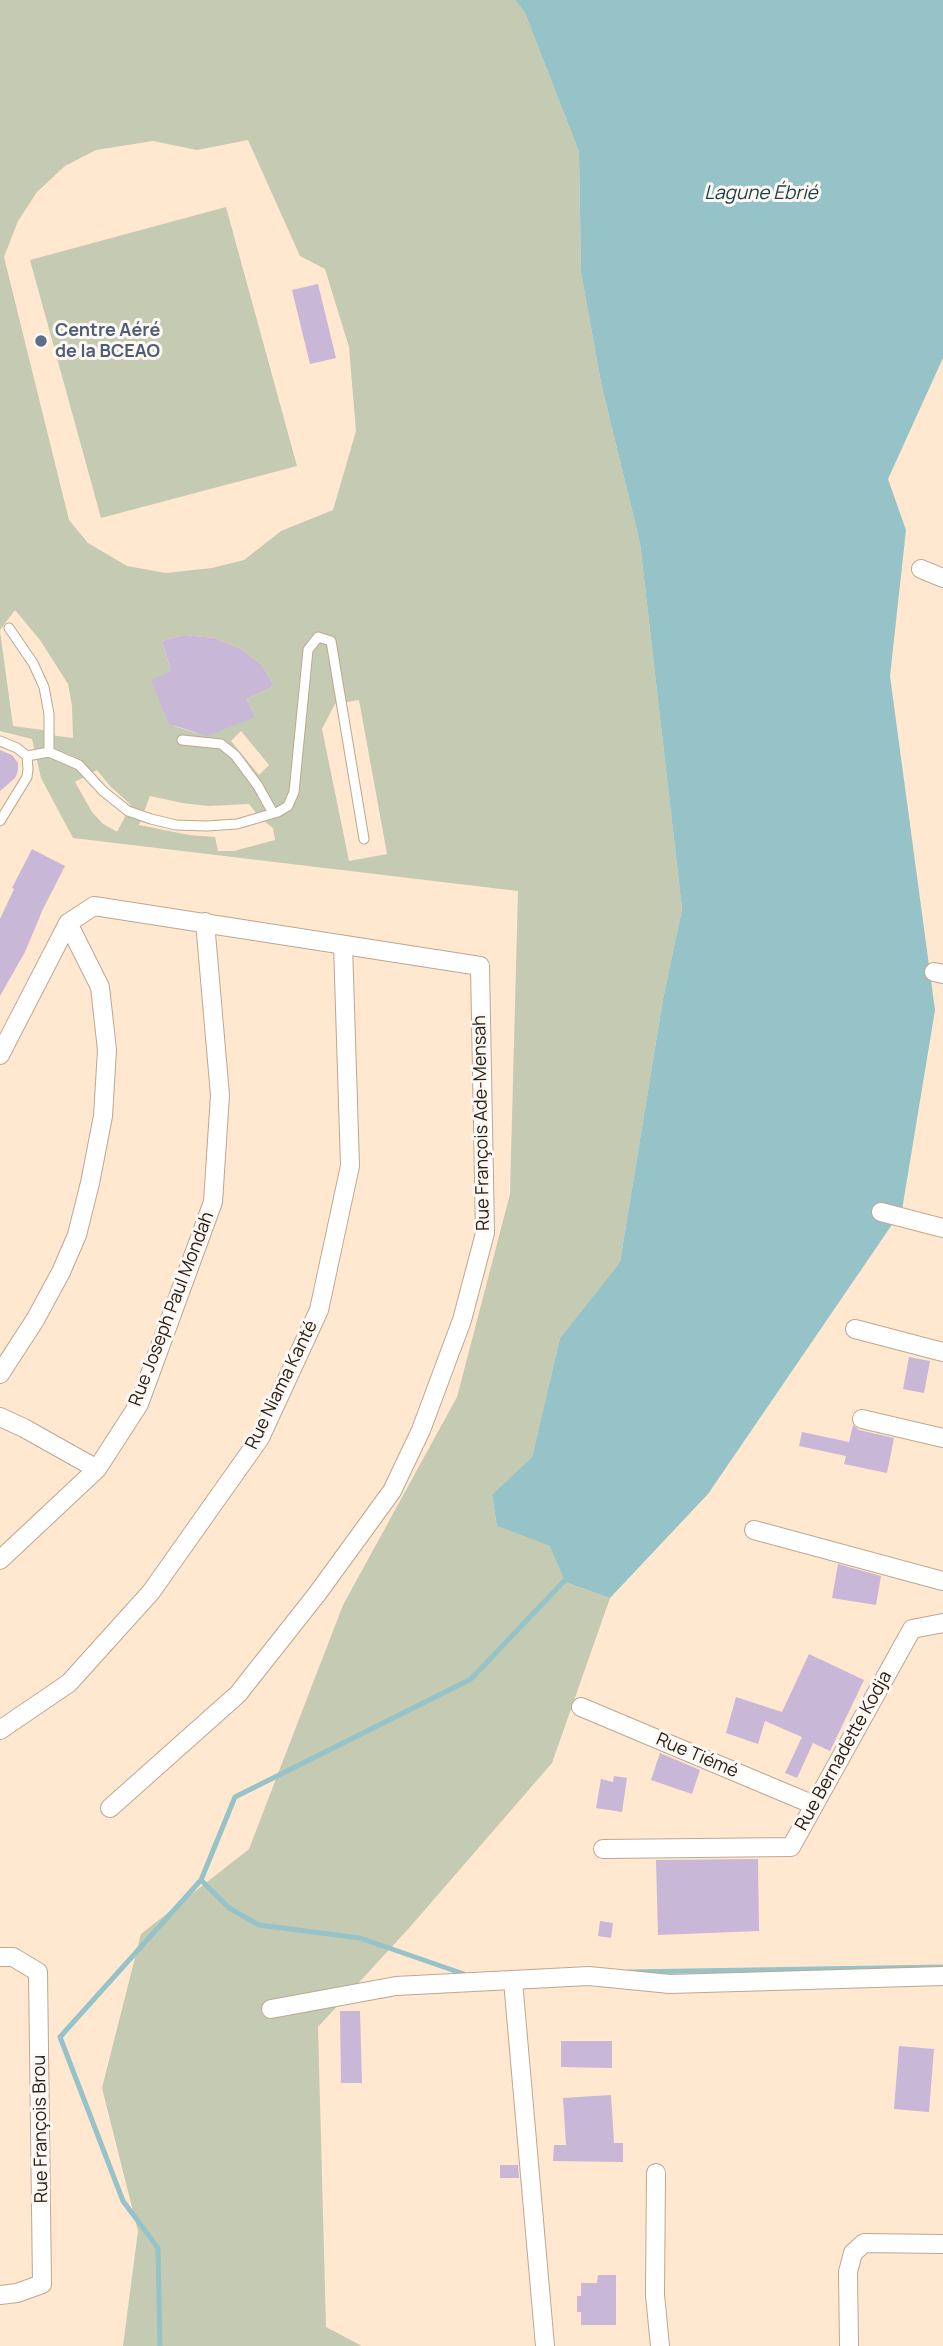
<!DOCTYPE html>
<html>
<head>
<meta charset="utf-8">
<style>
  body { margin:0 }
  canvas { display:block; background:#ffe7d0 }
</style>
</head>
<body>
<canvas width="943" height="2346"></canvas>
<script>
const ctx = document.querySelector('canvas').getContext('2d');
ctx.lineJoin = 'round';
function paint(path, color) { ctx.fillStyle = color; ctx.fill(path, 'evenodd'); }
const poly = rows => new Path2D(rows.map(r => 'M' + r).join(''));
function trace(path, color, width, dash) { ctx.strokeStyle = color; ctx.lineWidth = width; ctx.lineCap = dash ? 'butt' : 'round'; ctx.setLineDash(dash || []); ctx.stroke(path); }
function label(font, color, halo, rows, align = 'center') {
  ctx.font = font + ' Manrope,sans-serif'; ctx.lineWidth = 6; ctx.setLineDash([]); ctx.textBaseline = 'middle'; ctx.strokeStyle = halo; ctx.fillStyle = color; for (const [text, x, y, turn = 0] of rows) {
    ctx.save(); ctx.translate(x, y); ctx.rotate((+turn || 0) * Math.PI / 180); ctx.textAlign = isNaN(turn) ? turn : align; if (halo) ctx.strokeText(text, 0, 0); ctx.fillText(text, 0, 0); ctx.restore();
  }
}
paint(poly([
  [0,0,515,0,525,13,579,152,581,272,601,383,640,543,682,909,663,999,620,1262,560,1338,532,1457,492,1496,497,1526,551,1546,565,1582,610,1598,552,1763,410,1927,318,2027,326,2327,362,2346,123,2346,138,2231,102,2088,141,1934,249,1849,343,1605,457,1397,510,1194,518,891,73,838,41,778,32,739,0,731,0,631,13,726,43,730,50,735,73,738,72,706,68,684,40,640,15,610,0,630],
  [248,140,300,256,325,269,349,347,356,431,333,510,281,531,244,560,212,568,166,573,127,566,88,543,69,520,4,257,18,221,37,192,65,166,96,150,153,141,197,150],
  [184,635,214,638,241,649,262,665,274,686,247,699,255,717,201,722,196,733,174,726,177,713,171,671,162,641],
  [359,700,387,854,349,861,322,729,335,704],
  [241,731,269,765,259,775,231,741],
  [97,770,110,786,131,805,117,832,102,823,92,812,75,782],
  [150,796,182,803,209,806,249,804,260,818,273,828,275,840,234,851,218,851,215,837,189,835,139,825],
  [226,207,297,466,101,518,30,260]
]), '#c5cab3');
paint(poly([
  [515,0,943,0,943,358,888,479,906,530,890,676,935,1010,902,1210,708,1494,610,1598,565,1582,550,1546,497,1526,492,1495,532,1457,560,1338,620,1262,663,999,682,909,640,543,601,383,581,272,579,152,525,13]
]), '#96c3c8');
trace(poly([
  [201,1880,229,1908,259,1925,360,1938,464,1974],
  [628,1972,943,1967],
  [160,2346,158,2248,123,2201,60,2037,201,1880,235,1797,471,1679,567,1578]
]), '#96c3c8', 5);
paint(poly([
  [318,284,336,358,310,364,292,290],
  [184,635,214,638,241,649,262,665,274,686,247,699,255,717,207,736,169,724,151,680,171,671,162,641],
  [0,750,12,755,18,763,18,771,15,778,0,791],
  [32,849,65,866,43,909,25,952,0,996,0,919,14,889,12,888],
  [909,1357,930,1361,924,1393,903,1389],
  [853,1425,859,1430,894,1438,887,1473,844,1464,846,1456,799,1446,802,1432,849,1442],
  [838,1564,881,1576,876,1605,832,1598],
  [809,1654,864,1680,830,1751,813,1743,797,1778,785,1773,802,1737,765,1721,758,1744,726,1733,736,1697,782,1712],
  [660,1753,700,1770,692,1794,651,1780],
  [614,1776,627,1778,622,1812,596,1808,601,1779,613,1782],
  [758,1859,759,1931,658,1935,656,1860],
  [600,1921,613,1923,611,1938,598,1936],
  [340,2011,360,2011,362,2083,341,2083],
  [561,2041,612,2041,612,2068,561,2067],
  [899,2046,934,2049,929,2112,894,2109],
  [611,2095,614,2143,623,2143,623,2162,553,2161,554,2145,566,2145,563,2098],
  [500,2165,518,2165,519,2178,500,2178],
  [598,2275,616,2275,616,2325,581,2325,581,2312,577,2312,577,2296,581,2296,581,2283,597,2283]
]), '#c8b7d7');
const service = poly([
  [9,628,33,663,44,687,49,714,49,752],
  [182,740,221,744,235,755,258,786,273,813],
  [0,741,17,748,27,756,28,769,27,777,0,821],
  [27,756,49,752,79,765,103,791,128,811,151,819,176,825,206,826,237,824,278,812,288,806,294,792,308,650,318,637,331,641,364,839]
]);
const minor = poly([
  [921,569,943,578],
  [934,972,943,974],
  [0,1055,68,923,94,906,480,966,485,1233,462,1320,421,1430,392,1491,317,1594,238,1694,110,1808],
  [881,1212,943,1228],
  [855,1329,943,1352],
  [0,1374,35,1320,61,1272,77,1235,90,1183,103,1116,107,1050,100,987,68,923],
  [0,1417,24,1428,97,1469],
  [862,1419,943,1438],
  [754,1530,943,1581],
  [0,1560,97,1469,139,1404,213,1202,220,1095,205,922],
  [581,1707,814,1805],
  [0,1730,69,1683,151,1592,260,1438,319,1310,350,1166,343,945],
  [603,1849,791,1847,912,1629,943,1623],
  [0,1957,13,1957,38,1972,42,2284,17,2293,0,2295],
  [513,1981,545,2346],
  [271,2009,396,1986,589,1976,670,1984,943,1976],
  [656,2173,655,2295,660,2346],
  [849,2346,848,2272,853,2253,864,2243,943,2244]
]);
trace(service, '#bda791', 11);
trace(minor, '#bda791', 20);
trace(service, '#fff', 9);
trace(minor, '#fff', 18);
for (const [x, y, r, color] of [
  [41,341,7,"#5c6f8a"]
]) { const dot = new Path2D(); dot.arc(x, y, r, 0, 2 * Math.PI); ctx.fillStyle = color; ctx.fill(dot); trace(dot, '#fdf8f3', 2.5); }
label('bold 18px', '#4e5e75', '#fdf8f3', [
  ["Centre Aéré",55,331],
  ["de la BCEAO",55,352]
], 'left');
label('18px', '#282017', '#fdf8f3', [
  ["Rue François Ade-Mensah",482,1123,-91],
  ["Rue Joseph Paul Mondah",172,1309,-69],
  ["Rue Niama Kanté",282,1385,-64],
  ["Rue Bernadette Kodja",844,1751,-61],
  ["Rue Tiémé",697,1756,23],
  ["Rue François Brou",41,2129,-91]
]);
label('italic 19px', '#153f44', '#fdf8f3', [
  ["Lagune Ébrié",761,194]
]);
</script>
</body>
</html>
